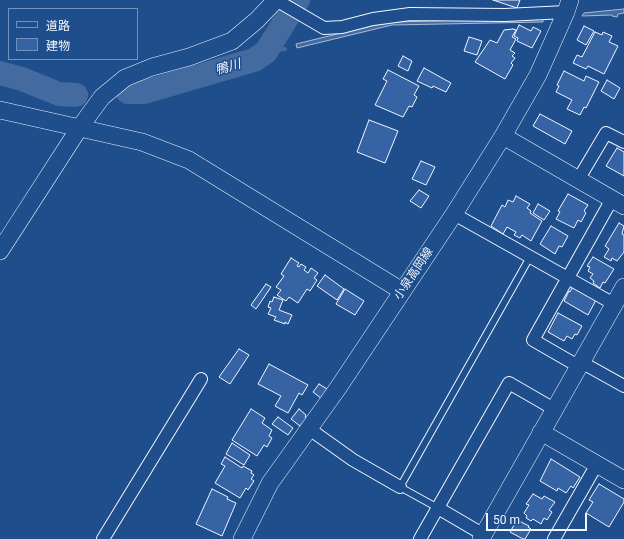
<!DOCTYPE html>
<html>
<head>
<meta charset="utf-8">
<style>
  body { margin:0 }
  #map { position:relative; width:624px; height:539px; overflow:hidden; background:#1f4e8c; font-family:Roboto,"Noto Sans JP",sans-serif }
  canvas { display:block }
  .legend { position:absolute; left:8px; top:8px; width:130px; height:52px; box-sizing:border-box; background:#1f4e8c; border:1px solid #7391ba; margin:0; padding:5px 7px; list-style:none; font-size:12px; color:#f2f6ff }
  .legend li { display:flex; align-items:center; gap:8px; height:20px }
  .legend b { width:20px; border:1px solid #7391ba }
  .scale { position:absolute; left:486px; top:513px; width:101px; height:18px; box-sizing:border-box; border:2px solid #f2f6ff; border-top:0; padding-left:5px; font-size:12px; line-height:14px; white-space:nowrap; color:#f2f6ff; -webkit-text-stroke:3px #1f4e8c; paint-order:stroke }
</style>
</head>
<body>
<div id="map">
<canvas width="624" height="539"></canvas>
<ul class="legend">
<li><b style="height:5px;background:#1f4e8c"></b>道路</li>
<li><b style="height:11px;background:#3563a3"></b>建物</li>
</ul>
<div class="scale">50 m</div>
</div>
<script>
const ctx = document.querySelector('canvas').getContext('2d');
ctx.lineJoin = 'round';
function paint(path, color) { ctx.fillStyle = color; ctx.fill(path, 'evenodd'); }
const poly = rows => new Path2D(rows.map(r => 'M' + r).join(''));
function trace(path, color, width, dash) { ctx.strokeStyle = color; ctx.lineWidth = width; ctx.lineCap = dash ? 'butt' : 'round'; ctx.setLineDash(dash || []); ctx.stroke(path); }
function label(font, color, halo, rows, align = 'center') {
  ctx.font = font + ' Roboto,"Noto Sans JP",sans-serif'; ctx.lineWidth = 3; ctx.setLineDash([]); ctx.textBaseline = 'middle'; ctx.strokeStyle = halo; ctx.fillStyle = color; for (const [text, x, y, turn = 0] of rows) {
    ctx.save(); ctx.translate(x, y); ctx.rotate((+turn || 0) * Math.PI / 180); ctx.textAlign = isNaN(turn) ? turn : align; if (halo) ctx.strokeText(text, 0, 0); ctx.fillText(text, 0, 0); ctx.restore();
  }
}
const water = poly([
  [624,9,624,13,618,14,617,17,612,16,612,15,582,16,584,13,624,9],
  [543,18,543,22,392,25,297,48,296,44,370,26,395,22,543,18]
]);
paint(water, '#446ba0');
trace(water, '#a8bbd7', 1);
trace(poly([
  [266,52,285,49]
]), '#446ba0', 4);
trace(poly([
  [0,73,22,79,59,94,76,95],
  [128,92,144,92,254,60,266,52,298,0]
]), '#446ba0', 24);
const building = poly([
  [493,0,520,0,517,8,493,0],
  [519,25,531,31,533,27,541,31,532,48,517,41,518,38,514,36,519,25],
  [584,26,594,31,586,45,577,40,584,26],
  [513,29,516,30,512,37,516,39,510,50,515,53,512,56,515,58,511,63,513,65,505,79,475,62,490,40,497,43,504,30,513,29],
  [595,32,602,35,603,32,612,36,609,42,618,46,604,74,588,66,586,69,573,63,577,55,582,57,595,32],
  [469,37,482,41,477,55,464,51,469,37],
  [403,56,412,61,408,71,398,66,403,56],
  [424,68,451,83,446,92,433,86,432,88,417,81,424,68],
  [388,70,419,86,414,95,417,97,412,107,409,106,403,117,375,105,387,81,383,79,388,70],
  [564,71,584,81,586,76,599,82,586,108,584,107,580,115,567,109,572,100,556,92,559,86,557,85,564,71],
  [607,80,620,88,614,99,601,91,607,80],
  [540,114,572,131,565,144,533,126,540,114],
  [369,120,398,131,385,163,357,152,369,120],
  [617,148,624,152,624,176,606,166,617,148],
  [421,161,435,167,426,185,412,179,421,161],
  [419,190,429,196,421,208,410,201,419,190],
  [568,194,588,205,584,211,586,213,581,222,578,220,574,228,556,219,560,212,558,211,568,194],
  [516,196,530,204,527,208,531,211,530,213,542,221,531,241,522,235,520,238,514,235,516,232,507,227,503,234,491,226,502,205,505,207,508,200,513,202,516,196],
  [538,204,550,211,544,220,533,213,538,204],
  [619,223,624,226,622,234,624,235,624,252,617,261,612,258,611,261,604,257,609,249,605,246,619,223],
  [551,226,568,236,562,247,559,246,555,254,540,244,551,226],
  [593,257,614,269,605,283,603,282,600,288,593,283,594,281,590,278,593,274,588,271,590,267,587,266,593,257],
  [291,258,299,263,297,266,299,267,301,264,306,267,304,270,308,273,311,268,318,273,314,278,317,280,310,291,307,289,298,303,289,297,286,301,277,295,281,290,276,287,284,276,281,274,291,258],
  [325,275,344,289,337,300,317,286,325,275],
  [266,284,271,287,256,309,251,305,266,284],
  [573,286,596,300,588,315,564,301,569,291,570,292,573,286],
  [345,289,364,301,355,315,336,304,345,289],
  [274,297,283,300,279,310,292,315,288,324,285,322,285,324,274,320,276,317,268,314,271,308,268,307,270,301,272,302,274,297],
  [558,313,582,326,577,335,575,334,572,339,567,336,564,341,548,332,558,313],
  [239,349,249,355,230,384,219,377,239,349],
  [269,364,308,385,302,395,299,393,288,413,275,406,281,396,258,384,269,364],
  [319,384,327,389,321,398,313,392,319,384],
  [251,409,265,418,262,423,272,430,269,436,272,438,267,447,264,445,257,456,232,440,251,409],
  [299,409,306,415,305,417,307,418,300,426,291,419,299,409],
  [278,417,293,428,288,435,272,424,278,417],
  [232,443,250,455,244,465,226,454,232,443],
  [225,457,242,468,243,466,252,471,251,473,254,475,251,479,254,481,248,490,246,488,240,498,215,483,225,466,221,464,225,457],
  [551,459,580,477,573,488,571,486,566,493,558,488,557,491,540,481,551,459],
  [599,484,624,499,624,502,609,527,586,513,593,502,589,500,599,484],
  [212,489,228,497,227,499,236,503,222,536,196,524,212,489],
  [533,494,542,499,544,496,555,502,549,510,552,512,547,520,544,518,541,524,533,519,531,521,526,518,527,516,524,513,529,505,526,504,533,494],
  [517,520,529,526,528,527,531,529,525,539,523,539,510,532,517,520]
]);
paint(building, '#3563a3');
trace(building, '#f2f6ff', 1);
const lane = poly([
  [438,508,400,487,530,257]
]);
const street = poly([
  [276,0,324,28,342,27,373,19,410,14,505,15,566,12],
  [578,180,606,133,624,142],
  [454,214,614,304],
  [581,362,624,386],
  [578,366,533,340,612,199],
  [308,428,353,460,400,487],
  [438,508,484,535],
  [103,539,201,379],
  [420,539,509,383,554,409],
  [554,539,597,464]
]);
const secondary = poly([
  [0,110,142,142,189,160,402,291],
  [503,136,624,206],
  [0,251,80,127,102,97,125,78,152,67,189,57,232,41,257,20,276,0],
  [541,432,624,480],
  [242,539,270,483,338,388,454,214,503,136,538,75,566,12,570,0],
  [481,539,624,287]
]);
trace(lane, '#f2f6ff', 8);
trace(street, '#f2f6ff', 14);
trace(secondary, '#f2f6ff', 18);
trace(lane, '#1f4e8c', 6);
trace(street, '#1f4e8c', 12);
trace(secondary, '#1f4e8c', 17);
label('12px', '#f2f6ff', '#1f4e8c', [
  ["小泉高岡線",414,274,-56]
]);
label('italic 13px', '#f2f6ff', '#1f4e8c', [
  ["鴨川",228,68,-16]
]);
</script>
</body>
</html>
